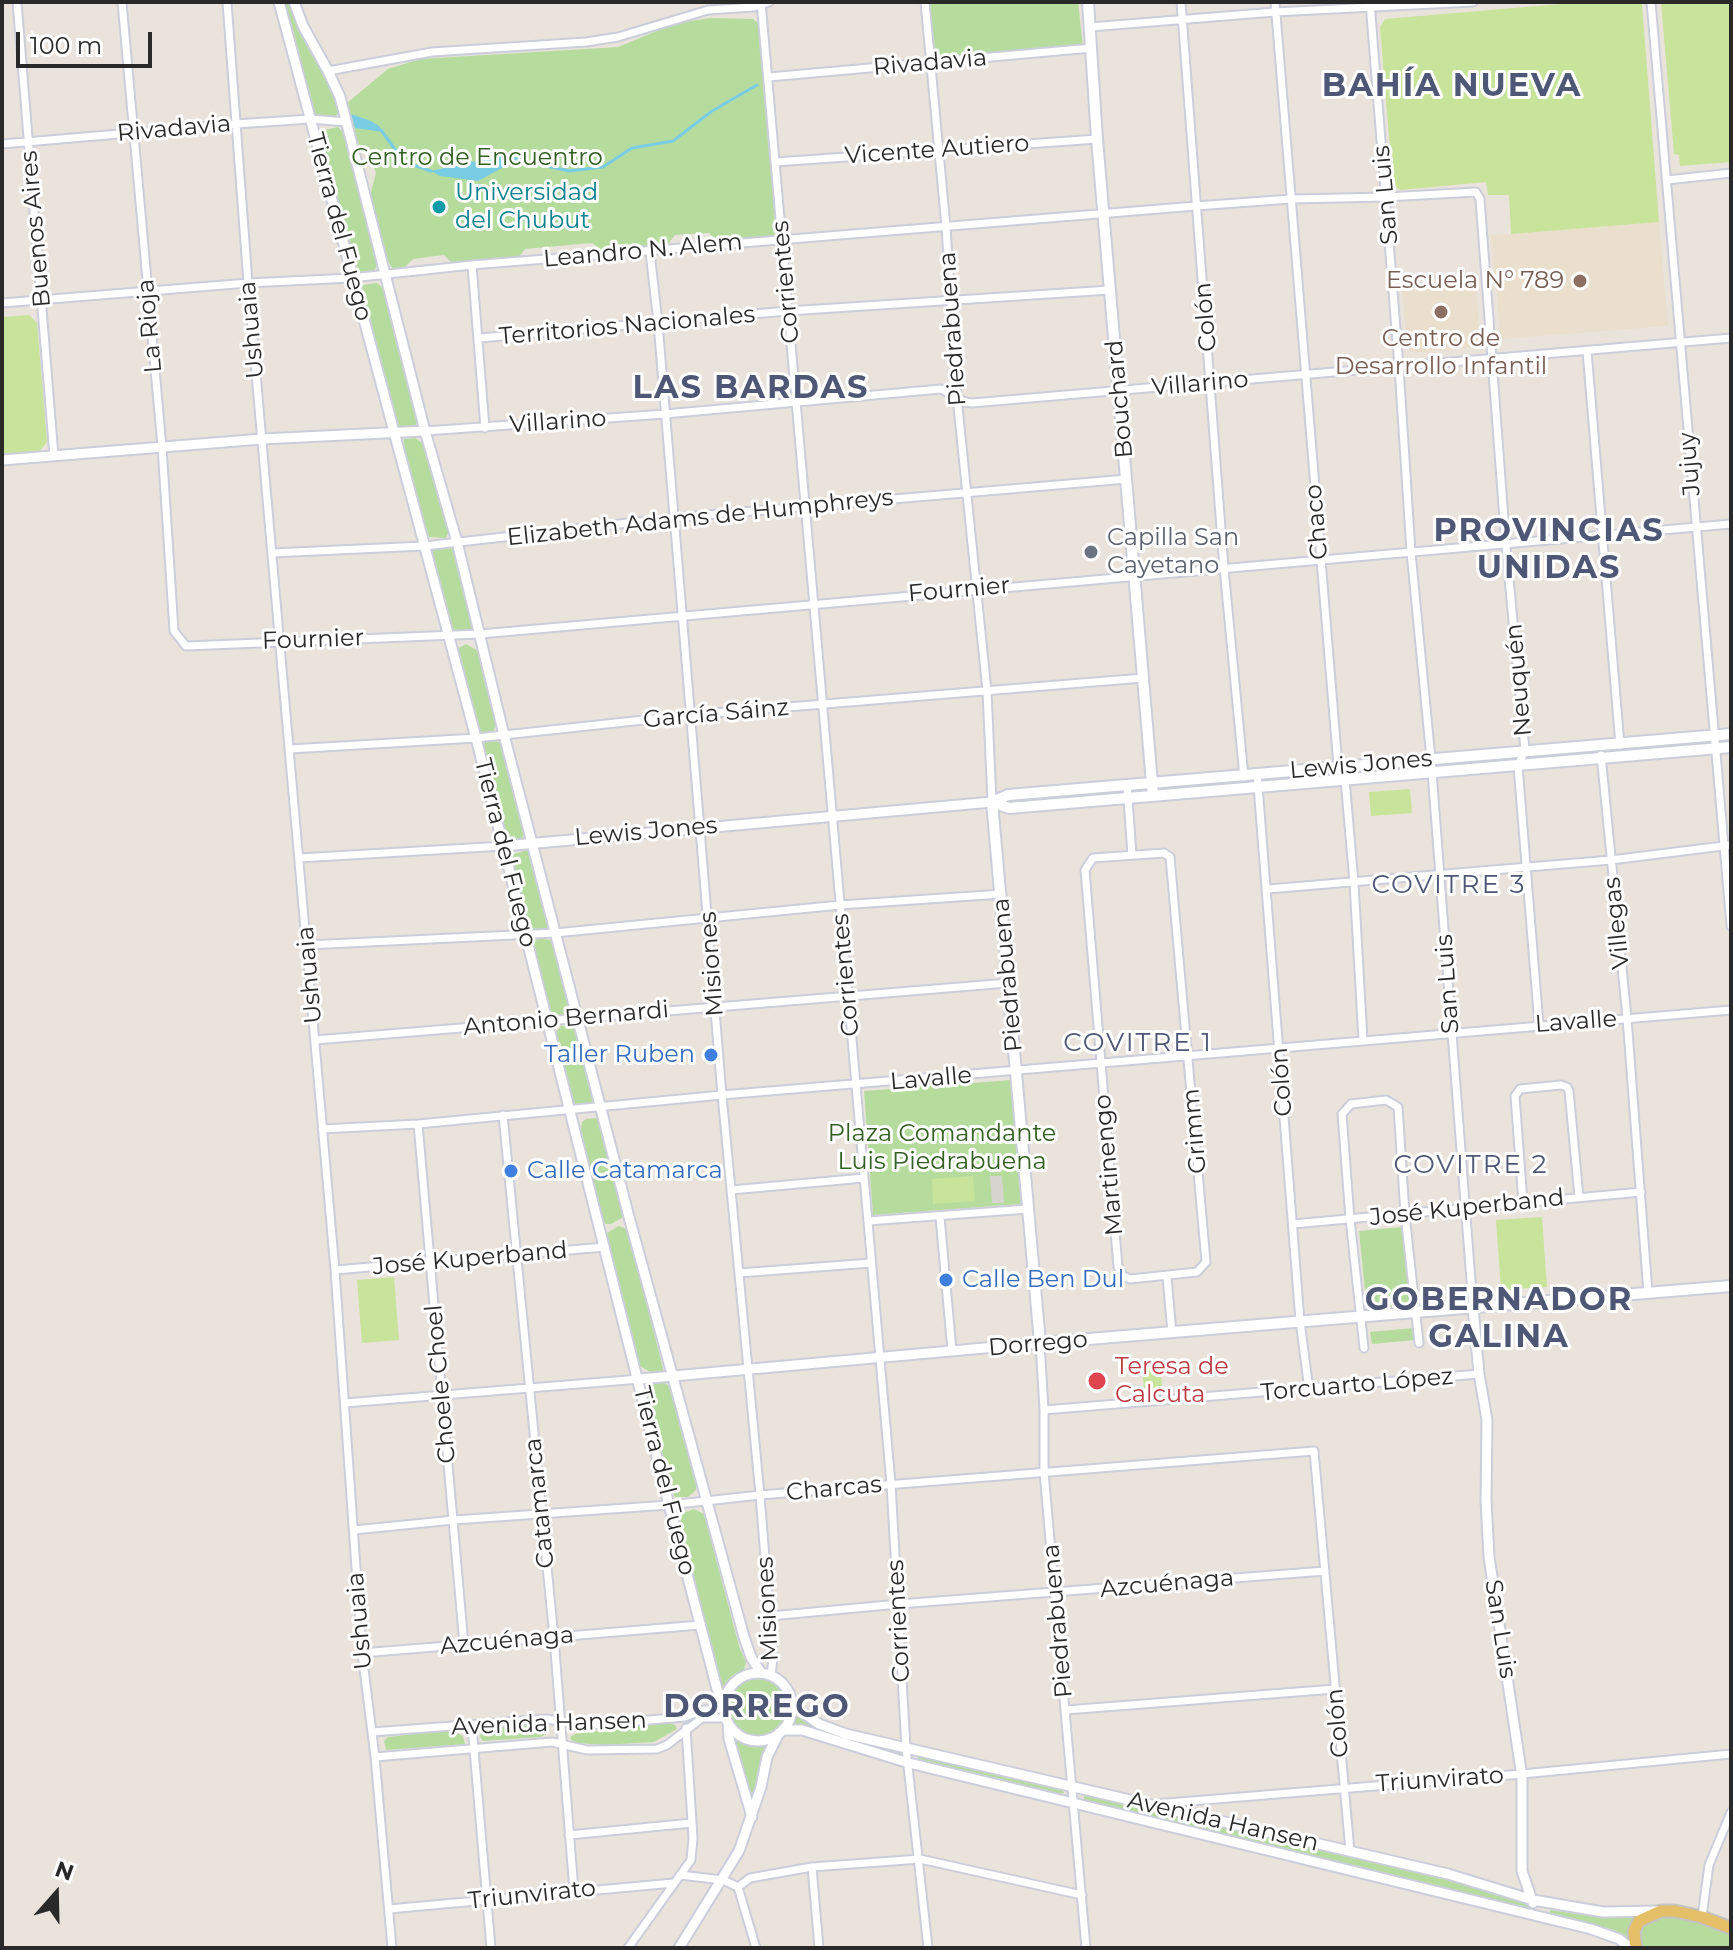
<!DOCTYPE html>
<html>
<head>
<meta charset="utf-8">
<style>
  body { margin:0 }
  #map { position:relative; width:1733px; height:1950px; overflow:hidden; background:#eae3dc; font-family:Montserrat,sans-serif }
  canvas { display:block }
  .frame { position:absolute; inset:0; border:4px solid #292929; pointer-events:none }
  .north { position:absolute; left:16px; top:1854px; width:80px; height:80px; -webkit-text-stroke:6px #fff; paint-order:stroke; rotate:20deg; font-size:22px; font-weight:700; line-height:32px; text-align:center; color:#292929 }
  .north::after { content:''; display:block; margin:auto; width:28px; height:36px; background:#292929; clip-path:polygon(50% 0,100% 100%,50% 72%,0 100%) }
  .scale { position:absolute; left:16px; top:32px; width:136px; height:36px; box-sizing:border-box; border:4px solid #292929; border-top:0; padding-left:10px; font-size:24px; line-height:28px; white-space:nowrap; color:#292929; -webkit-text-stroke:6px #fff; paint-order:stroke }
</style>
</head>
<body>
<div id="map">
<canvas width="1733" height="1950"></canvas>
<div class="frame"></div>
<div class="north">N</div>
<div class="scale">100 m</div>
</div>
<script>
const ctx = document.querySelector('canvas').getContext('2d');
ctx.lineJoin = 'round';
function paint(path, color) { ctx.fillStyle = color; ctx.fill(path, 'evenodd'); }
const poly = rows => new Path2D(rows.map(r => 'M' + r).join(''));
function trace(path, color, width, dash) { ctx.strokeStyle = color; ctx.lineWidth = width; ctx.lineCap = dash ? 'butt' : 'round'; ctx.setLineDash(dash || []); ctx.stroke(path); }
function label(font, color, halo, rows, align = 'center') {
  ctx.font = font + ' Montserrat,sans-serif'; ctx.lineWidth = 6; ctx.setLineDash([]); ctx.textBaseline = 'middle'; ctx.strokeStyle = halo; ctx.fillStyle = color; for (const [text, x, y, turn = 0] of rows) {
    ctx.save(); ctx.translate(x, y); ctx.rotate((+turn || 0) * Math.PI / 180); ctx.textAlign = isNaN(turn) ? turn : align; if (halo) ctx.strokeText(text, 0, 0); ctx.fillText(text, 0, 0); ctx.restore();
  }
}
paint(poly([
  [1659,222,1668,326,1501,339,1491,235],
  [1475,279,1480,340,1475,347,1413,353,1407,349,1402,284]
]), '#eadfcd');
paint(poly([
  [285,2,289,2,295,19,331,86,339,109,338,114,333,117,321,118,314,113],
  [930,2,1078,2,1083,46,935,59],
  [711,18,753,19,758,23,776,232,773,237,717,241,709,233,675,235,668,244,601,250,592,243,525,249,519,257,452,263,444,255,413,259,404,268,393,269,387,260,370,195,376,173,371,158,357,143,347,103,388,69,420,59,618,47,676,23],
  [338,127,345,134,378,264,374,271,363,273,354,269,322,141,324,130],
  [377,283,384,289,418,420,415,426,408,429,395,427,361,294,363,285],
  [415,438,424,444,449,531,446,538,429,537,403,447,404,439],
  [449,547,455,550,475,631,455,632,451,628,432,552,433,549],
  [466,644,478,651,496,725,493,732,482,734,479,732,456,649],
  [491,739,501,743,526,832,522,838,514,839,505,834,481,745],
  [1111,791,1111,796,1008,805,1008,800],
  [528,850,531,851,549,931,539,933,527,925,511,855],
  [541,939,551,940,572,1018,554,1019,551,1015,532,940],
  [572,1025,576,1028,594,1106,576,1107,572,1101,556,1032,561,1026],
  [1012,1080,1021,1204,873,1215,864,1091],
  [597,1118,600,1121,623,1214,622,1218,611,1224,606,1224,602,1221,581,1131,582,1122,586,1119],
  [619,1226,627,1229,663,1368,663,1374,657,1376,640,1366,605,1234],
  [1402,1227,1410,1307,1367,1312,1359,1231],
  [1414,1328,1415,1340,1372,1344,1370,1332],
  [664,1383,669,1386,696,1484,696,1490,688,1497,675,1497,672,1492,646,1394,651,1384],
  [694,1509,704,1514,739,1646,746,1662,744,1670,722,1689,680,1519,683,1513],
  '728 1707a29 29 0 1 1 58 0a29 29 0 1 1-58 0Z',
  [797,1713,820,1729,902,1752,904,1759,794,1726],
  [659,1722,668,1722,675,1725,677,1729,654,1742,603,1745,577,1743,572,1741,570,1737,585,1729,597,1731],
  [543,1723,550,1730,547,1734,540,1737,483,1741,480,1737,481,1731,486,1727],
  [441,1731,457,1733,463,1736,465,1744,386,1750,384,1741,388,1737],
  [731,1731,756,1743,772,1741,760,1769,750,1810],
  [919,1756,1062,1788,1064,1793,1058,1795,923,1763,918,1761],
  [1084,1795,1486,1889,1525,1901,1529,1904,1528,1910,1084,1801],
  [1550,1910,1591,1916,1632,1918,1627,1937,1614,1930,1550,1913],
  [1667,1917,1705,1924,1730,1934,1731,1948,1643,1948,1640,1940,1643,1927,1652,1920]
]), '#b6dc9d');
paint(poly([
  [1585,2,1642,4,1659,222,1511,234,1509,195,1488,195,1486,182,1400,190,1393,185,1380,27,1385,19],
  [1661,2,1731,2,1731,162,1680,166,1679,155,1674,154],
  [29,315,37,323,47,442,38,453,2,456,2,317],
  [1410,789,1412,813,1371,816,1369,792],
  [973,1176,975,1201,933,1204,932,1179],
  [1542,1217,1547,1287,1501,1290,1496,1220],
  [394,1277,399,1340,362,1343,357,1280],
  [1159,1359,1163,1394,1145,1396,1141,1361]
]), '#c8e39a');
paint(poly([
  [990,1176,1002,1176,1004,1203,992,1203]
]), '#d7d3cf');
paint(poly([
  [351,114,371,121,379,126,383,132,355,128],
  [498,156,515,157,529,163,511,163,478,181,440,176,431,171]
]), '#78cde4');
trace(poly([
  [381,130,404,162,431,171],
  [529,162,569,171,603,167,632,148,673,141,712,111,757,85]
]), '#78cde4', 3);
const minor = poly([
  [17,2,54,456],
  [122,2,162,447,174,631,186,646,480,634,1731,524],
  [227,2,248,283,335,1270,362,1653,375,1757,392,1948],
  [761,2,891,1484,906,1748,928,1948],
  [925,2,946,227,957,397,987,691,992,802],
  [1181,2,1224,568,1244,777],
  [1275,2,1338,766,1345,779,1354,883,1363,1040],
  [1370,2,1399,367,1411,552,1431,759,1473,1307],
  [1651,2,1731,926],
  [1090,27,1275,12,1473,2],
  [328,71,432,52,586,42,618,37,708,10,754,7,769,2],
  [769,77,1092,48],
  [2,144,236,124,310,119,346,122],
  [776,162,1097,139],
  [1667,180,1731,173],
  [650,252,658,323,722,1095,760,1495,773,1658,771,1676],
  [472,265,485,428],
  [2,303,248,283,351,278,472,265,1196,206,1291,199,1386,197,1476,192,1480,199,1506,546,1525,750,1518,766,1539,1025],
  [480,338,788,311,1110,290],
  [1587,351,1620,745],
  [425,431,665,414,941,389,965,402,972,403,1731,338],
  [272,553,424,546,672,518,1127,479],
  [290,749,476,738,690,715,1143,678],
  [1601,755,1627,1018,1648,1293],
  [1257,773,1300,1321,1309,1390],
  [1127,785,1132,855],
  [1164,853,1170,857,1206,1262,1197,1272,1130,1279,1123,1276,1118,1267,1085,870,1093,858,1164,853],
  [299,858,504,846],
  [1268,889,1611,860,1731,845],
  [307,945,555,933,840,905,1002,894],
  [315,1040,1008,983],
  [503,1115,554,1638,574,1891],
  [418,1124,464,1645],
  [322,1129,418,1124,722,1095,1731,1010],
  [731,1190,864,1178],
  [1523,1202,1515,1096,1520,1089,1561,1085,1567,1087,1569,1091,1579,1197],
  [940,1217,952,1351],
  [868,1221,1028,1209],
  [1293,1224,1641,1192],
  [335,1270,605,1247],
  [739,1273,871,1263],
  [1167,1277,1172,1333],
  [1040,1343,1044,1410,1044,1472,1086,1948],
  [1364,1348,1350,1219,1342,1114,1351,1104,1386,1100,1398,1107,1405,1214,1419,1343],
  [345,1403,640,1379],
  [1044,1410,1479,1374],
  [354,1530,454,1520,669,1505,760,1495,1314,1451,1350,1851],
  [770,1616,899,1604,1325,1571],
  [362,1653,700,1625],
  [1066,1710,1335,1689],
  [472,1726,491,1948],
  [372,1732,546,1719,585,1725,602,1724,685,1717,704,1710,724,1709],
  [375,1757,552,1742,587,1750,657,1749,667,1745,702,1718,726,1718],
  [1155,1804,1522,1774,1731,1754],
  [569,1835,692,1823],
  [812,1867,819,1948],
  [680,1875,723,1880,738,1887],
  [738,1887,750,1878,812,1867,920,1859,1082,1895],
  [738,1887,756,1948],
  [389,1909,674,1883],
  [1702,1917,1709,1865,1731,1812],
  [628,1948,691,1860,693,1838,686,1728]
]);
const tertiary = poly([
  [279,2,476,738,669,1505,717,1689,724,1705],
  [294,2,303,26,328,71,340,97,425,431,457,542,504,735,629,1217,744,1637,751,1657,761,1673],
  [2,460,262,439,425,431],
  [504,846,992,802],
  [1473,1307,1479,1374,1487,1420,1486,1500,1489,1557,1522,1777,1522,1871,1533,1903],
  [640,1379,1040,1343],
  '724 1707a34 34 0 1 1 68 0a34 34 0 1 1-68 0Z',
  [792,1705,819,1724,846,1734,1448,1874,1533,1900,1603,1912,1657,1911],
  [728,1723,729,1739,752,1817],
  [783,1730,802,1730,909,1763,1591,1929,1619,1939,1631,1948],
  [679,1948,739,1851,761,1787,767,1757,779,1733]
]);
const secondary = poly([
  [1088,2,1097,139,1153,795],
  [992,802,1040,1343,1731,1286],
  [992,802,1008,795,1731,734],
  [992,802,1009,808,1731,747]
]);
const primary = poly([
  [1636,1948,1634,1931,1639,1921,1661,1911,1675,1911,1702,1917,1731,1928]
]);
trace(minor, '#cbceda', 11);
trace(tertiary, '#cbceda', 13);
trace(secondary, '#cbceda', 14);
trace(primary, '#c3c3c3', 15);
trace(minor, '#fff', 7);
trace(tertiary, '#fff', 9);
trace(secondary, '#fff', 10);
trace(primary, '#e4bf67', 11);
for (const [x, y, r, color] of [
  [439,207,8,"#0f9aa8"],
  [1580,281,8,"#8d6e63"],
  [1441,312,8,"#8d6e63"],
  [1091,552,8,"#6b7280"],
  [711,1055,8,"#3f7fe0"],
  [511,1171,8,"#3f7fe0"],
  [946,1280,8,"#3f7fe0"],
  [1097,1381,10,"#e0444e"]
]) { const dot = new Path2D(); dot.arc(x, y, r, 0, 2 * Math.PI); ctx.fillStyle = color; ctx.fill(dot); trace(dot, '#fff', 3); }
label('24px', '#292929', '#fff', [
  ["Rivadavia",930,63,-5],
  ["Rivadavia",174,129,-5],
  ["Vicente Autiero",937,150,-4],
  ["San Luis",1386,195,-95],
  ["Tierra del Fuego",339,227,75],
  ["Buenos Aires",36,229,-95],
  ["Leandro N. Alem",643,251,-5],
  ["Corrientes",786,282,-95],
  ["Colón",1206,317,-95],
  ["La Rioja",150,326,-95],
  ["Territorios Nacionales",627,326,-5],
  ["Piedrabuena",953,329,-94],
  ["Ushuaia",252,330,-95],
  ["Villarino",1200,384,-5],
  ["Bouchard",1120,399,-95],
  ["Villarino",558,422,-4],
  ["Jujuy",1690,464,-95],
  ["Elizabeth Adams de Humphreys",700,518,-6],
  ["Chaco",1317,522,-95],
  ["Fournier",959,590,-5],
  ["Fournier",313,640,-2],
  ["Neuquén",1519,680,-95],
  ["García Sáinz",716,714,-5],
  ["Lewis Jones",1361,765,-5],
  ["Lewis Jones",646,832,-5],
  ["Tierra del Fuego",505,853,76],
  ["Villegas",1617,923,-96],
  ["Misiones",712,964,-94],
  ["Ushuaia",310,975,-95],
  ["Corrientes",846,975,-95],
  ["Piedrabuena",1008,975,-95],
  ["San Luis",1448,984,-94],
  ["Antonio Bernardi",566,1019,-5],
  ["Lavalle",1576,1022,-4],
  ["Lavalle",931,1079,-5],
  ["Colón",1282,1082,-94],
  ["Grimm",1195,1131,-95],
  ["Martinengo",1109,1165,-95],
  ["José Kuperband",1467,1208,-6],
  ["José Kuperband",470,1259,-5],
  ["Dorrego",1038,1344,-5],
  ["Choele Choel",441,1384,-95],
  ["Torcuarto López",1357,1385,-5],
  ["Tierra del Fuego",664,1481,76],
  ["Charcas",834,1489,-5],
  ["Catamarca",540,1503,-96],
  ["Azcuénaga",1167,1584,-5],
  ["Misiones",768,1609,-93],
  ["Ushuaia",360,1621,-95],
  ["Corrientes",899,1621,-93],
  ["Piedrabuena",1058,1621,-95],
  ["San Luis",1500,1629,81],
  ["Azcuénaga",507,1641,-5],
  ["Colón",1338,1723,-95],
  ["Avenida Hansen",549,1724,-2],
  ["Triunvirato",1440,1780,-4],
  ["Avenida Hansen",1223,1822,13],
  ["Triunvirato",532,1895,-6]
]);
label('24px', '#315f20', '#fff', [
  ["Centro de Encuentro",477,158],
  ["Plaza Comandante",942,1134],
  ["Luis Piedrabuena",942,1162]
]);
label('24px', '#0d838f', '#fff', [
  ["Universidad",455,193],
  ["del Chubut",455,221]
], 'left');
label('24px', '#785e54', '#fff', [
  ["Escuela N° 789",1564,281],
  ["Centro de",1441,339,"center"],
  ["Desarrollo Infantil",1441,367,"center"]
], 'right');
label('24px', '#5b616d', '#fff', [
  ["Capilla San",1107,538],
  ["Cayetano",1107,566]
], 'left');
label('24px', '#366cbe', '#fff', [
  ["Taller Ruben",695,1055,"right"],
  ["Calle Catamarca",527,1171],
  ["Calle Ben Dul",962,1280]
], 'left');
label('24px', '#be3a42', '#fff', [
  ["Teresa de",1115,1367],
  ["Calcuta",1115,1395]
], 'left');
ctx.letterSpacing = '2px';
label('26px', '#4e5776', '#fff', [
  ["COVITRE 3",1449,885],
  ["COVITRE 1",1138,1043],
  ["COVITRE 2",1471,1165]
]);
ctx.letterSpacing = '0px';
ctx.letterSpacing = '2px';
label('bold 32px', '#4e5776', '#fff', [
  ["BAHÍA NUEVA",1452,87],
  ["LAS BARDAS",751,389],
  ["PROVINCIAS",1549,532],
  ["UNIDAS",1549,569],
  ["GOBERNADOR",1499,1301],
  ["GALINA",1499,1338],
  ["DORREGO",757,1708]
]);
ctx.letterSpacing = '0px';
</script>
</body>
</html>
